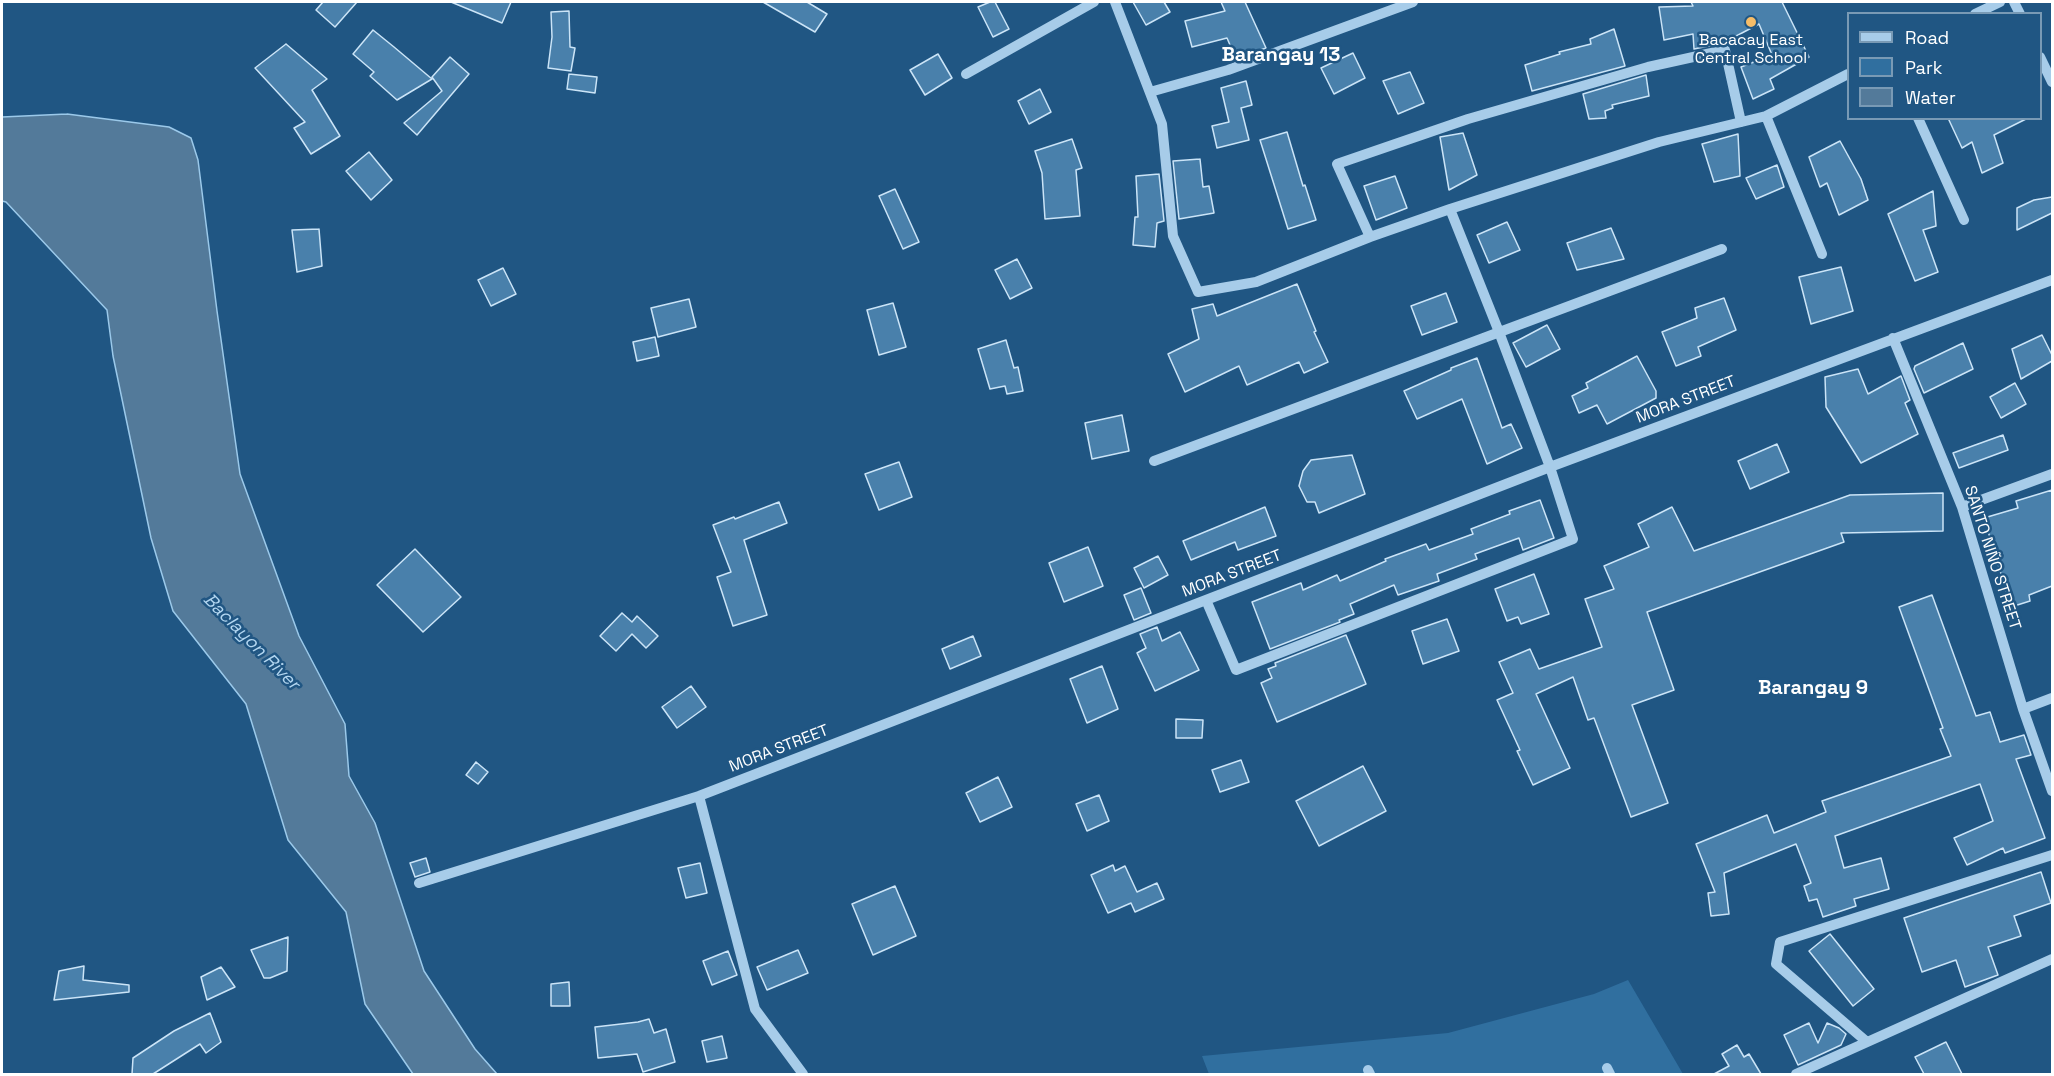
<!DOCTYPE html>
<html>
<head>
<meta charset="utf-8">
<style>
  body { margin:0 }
  #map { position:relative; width:2054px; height:1076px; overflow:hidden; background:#205683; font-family:"Space Grotesk",sans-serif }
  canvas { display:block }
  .frame { position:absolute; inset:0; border:3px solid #fff; pointer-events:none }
  .legend { position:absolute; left:1847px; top:12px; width:195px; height:108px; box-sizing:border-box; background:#205683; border:2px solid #799ab5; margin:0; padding:8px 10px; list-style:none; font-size:18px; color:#fff }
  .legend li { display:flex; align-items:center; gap:12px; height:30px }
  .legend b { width:30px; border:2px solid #799ab5 }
</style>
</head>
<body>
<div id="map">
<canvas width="2054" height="1076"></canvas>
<div class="frame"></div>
<ul class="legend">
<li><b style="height:8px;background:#a7cce9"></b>Road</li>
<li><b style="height:16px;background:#306f9f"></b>Park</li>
<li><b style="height:16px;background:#537a9a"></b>Water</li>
</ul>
</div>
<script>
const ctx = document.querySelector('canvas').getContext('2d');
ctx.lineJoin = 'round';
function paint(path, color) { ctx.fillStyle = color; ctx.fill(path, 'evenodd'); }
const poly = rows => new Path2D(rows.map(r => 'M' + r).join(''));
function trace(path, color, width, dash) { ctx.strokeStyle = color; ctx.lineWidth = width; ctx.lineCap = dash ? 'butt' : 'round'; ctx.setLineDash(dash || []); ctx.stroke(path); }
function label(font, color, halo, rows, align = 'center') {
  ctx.font = font + ' "Space Grotesk",sans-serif'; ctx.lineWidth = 5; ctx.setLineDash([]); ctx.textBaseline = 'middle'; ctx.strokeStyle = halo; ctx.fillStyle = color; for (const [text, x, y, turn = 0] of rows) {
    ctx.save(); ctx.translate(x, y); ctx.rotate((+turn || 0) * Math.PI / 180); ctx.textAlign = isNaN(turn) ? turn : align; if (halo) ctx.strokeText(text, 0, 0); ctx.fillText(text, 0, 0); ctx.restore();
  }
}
paint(poly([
  [1628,980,1683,1074,1209,1074,1202,1056,1448,1033,1594,994]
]), '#306f9f');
const water = poly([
  [67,114,169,127,191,138,198,160,217,311,240,474,299,636,345,724,349,776,375,823,424,971,475,1049,497,1074,413,1074,365,1004,346,912,288,840,246,704,173,611,151,538,113,356,107,310,6,202,2,201,2,117,67,114]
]);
paint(water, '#537a9a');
trace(water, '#9bc9ea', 1.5);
const building = poly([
  [323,2,357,2,335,27,316,10,323,2],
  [451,2,511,2,502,23,451,2],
  [763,2,807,2,827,14,815,32,763,2],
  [990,2,995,2,1009,29,993,37,978,7,990,2],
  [1133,2,1164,2,1170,12,1146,25,1133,2],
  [1221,2,1245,2,1266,48,1236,59,1227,38,1192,47,1185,21,1225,11,1221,2],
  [1691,2,1782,2,1809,57,1770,79,1774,89,1753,99,1741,67,1772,55,1759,24,1723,43,1694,49,1693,34,1664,40,1659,7,1693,6,1691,2],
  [569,11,570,47,575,48,571,71,548,68,552,37,551,12,569,11],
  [1614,29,1625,66,1532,91,1525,65,1560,54,1559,52,1591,44,1590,39,1614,29],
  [373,30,394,47,432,79,397,100,370,76,374,72,353,54,373,30],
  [286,44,327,79,312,90,340,136,311,154,294,128,305,122,255,68,286,44],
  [1353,53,1365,78,1334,94,1321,68,1353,53],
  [938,54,952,78,925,95,910,70,938,54],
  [450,57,469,74,417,135,404,123,442,91,432,77,450,57],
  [1410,72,1424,103,1398,114,1383,81,1410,72],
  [569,74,597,77,595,93,567,89,569,74],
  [1646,75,1649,96,1612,105,1613,108,1605,111,1606,118,1589,119,1583,94,1646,75],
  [1246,81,1252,105,1241,108,1249,140,1217,148,1212,126,1229,122,1221,88,1246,81],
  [1040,89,1051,112,1029,124,1018,101,1040,89],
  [1948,118,2028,118,1994,135,2003,163,1982,173,1972,142,1962,148,1948,118],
  [1287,132,1303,186,1305,185,1316,220,1288,229,1260,140,1287,132],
  [1463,133,1477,175,1449,190,1440,137,1463,133],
  [1738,134,1740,176,1714,182,1702,144,1738,134],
  [1072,139,1082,168,1076,170,1080,216,1045,219,1042,173,1035,151,1072,139],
  [1840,141,1861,179,1868,200,1839,215,1827,183,1820,187,1809,157,1840,141],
  [369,152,392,180,371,200,346,171,369,152],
  [1200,159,1203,187,1209,186,1214,213,1179,219,1173,161,1200,159],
  [1777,165,1784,187,1756,199,1746,178,1777,165],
  [1159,174,1164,221,1157,223,1155,247,1133,245,1135,217,1138,217,1136,176,1159,174],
  [1395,176,1407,208,1376,220,1364,186,1395,176],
  [895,189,919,242,903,249,879,196,895,189],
  [1933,191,1936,226,1923,230,1938,272,1915,281,1888,214,1933,191],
  [2052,197,2052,213,2017,230,2017,208,2034,200,2052,197],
  [1507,222,1520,250,1489,263,1477,235,1507,222],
  [1611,228,1624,259,1577,270,1567,243,1611,228],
  [319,229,322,266,297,272,292,230,319,229],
  [1017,259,1032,288,1010,299,995,270,1017,259],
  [1841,267,1853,311,1811,324,1799,277,1841,267],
  [503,268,516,294,491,306,478,280,503,268],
  [1297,284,1316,331,1314,332,1328,362,1304,373,1299,362,1247,385,1239,366,1185,392,1168,354,1199,339,1192,309,1213,304,1217,316,1297,284],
  [1446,293,1457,322,1422,335,1411,306,1446,293],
  [1724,298,1736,330,1698,347,1701,356,1676,366,1662,332,1697,318,1695,308,1724,298],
  [689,299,696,327,658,337,651,308,689,299],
  [893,303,906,347,879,355,867,310,893,303],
  [1547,325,1560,349,1526,367,1513,343,1547,325],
  [2042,335,2052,355,2052,361,2021,379,2012,349,2042,335],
  [655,337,659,356,637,361,633,342,655,337],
  [1006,340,1014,368,1018,367,1023,391,1007,394,1005,386,990,389,978,349,1006,340],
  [1963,343,1973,369,1924,393,1914,369,1915,366,1963,343],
  [1637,356,1656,391,1656,398,1607,424,1597,405,1579,413,1572,396,1588,388,1586,383,1637,356],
  [1477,358,1502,428,1511,424,1522,448,1487,464,1462,399,1417,419,1404,391,1451,370,1451,368,1477,358],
  [1858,369,1868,394,1901,376,1910,400,1905,403,1918,434,1861,463,1826,407,1825,377,1858,369],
  [2015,383,2026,404,2001,418,1990,397,2015,383],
  [1122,415,1129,451,1092,459,1085,423,1122,415],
  [2003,435,2008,450,1959,468,1953,453,2003,435],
  [1777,444,1789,472,1750,489,1738,461,1777,444],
  [1352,455,1365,494,1319,513,1315,502,1307,502,1299,486,1303,471,1311,460,1352,455],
  [899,462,912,497,879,510,865,474,899,462],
  [2052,490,2052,586,2029,595,2030,601,2011,607,1984,518,2018,508,2016,501,2052,490],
  [1943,493,1943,531,1841,533,1844,542,1647,612,1674,690,1632,705,1668,803,1631,817,1594,718,1588,720,1573,677,1536,694,1570,768,1533,785,1517,751,1520,750,1497,700,1513,693,1499,662,1530,649,1539,669,1602,647,1585,599,1614,589,1604,566,1649,547,1638,524,1672,507,1694,551,1850,495,1943,493],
  [1540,500,1554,538,1523,550,1519,538,1475,554,1477,559,1437,574,1439,581,1398,595,1394,585,1350,604,1354,614,1339,620,1340,622,1270,649,1252,602,1301,583,1303,590,1337,575,1340,581,1386,561,1385,559,1426,544,1429,550,1473,534,1471,529,1510,514,1509,511,1540,500],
  [779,502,787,523,744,540,767,615,733,626,717,577,731,572,713,525,734,517,735,519,779,502],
  [1265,507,1276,536,1238,550,1235,542,1191,560,1183,541,1265,507],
  [1088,547,1103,586,1064,602,1049,563,1088,547],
  [415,549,461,597,423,632,377,585,415,549],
  [1158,556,1168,575,1144,588,1134,568,1158,556],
  [1534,574,1549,614,1521,624,1518,617,1507,621,1495,589,1534,574],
  [1141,588,1151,613,1134,620,1124,595,1141,588],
  [1932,595,1976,716,1990,712,2000,742,2024,735,2031,755,2016,759,2045,838,2005,853,2003,848,1967,865,1954,838,1993,821,1980,784,1835,836,1844,868,1881,858,1889,889,1854,899,1856,906,1823,917,1817,899,1809,901,1804,886,1811,883,1796,844,1724,873,1729,914,1711,916,1708,893,1715,892,1696,844,1767,815,1774,833,1826,812,1822,801,1951,756,1940,729,1943,728,1899,607,1932,595],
  [622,613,632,622,637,616,658,636,646,648,632,634,616,651,600,636,622,613],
  [1447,619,1459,651,1423,664,1412,631,1447,619],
  [1157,627,1162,641,1180,632,1199,670,1155,691,1137,653,1146,648,1140,634,1157,627],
  [1346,635,1366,684,1277,722,1261,683,1272,678,1268,669,1276,666,1275,663,1346,635],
  [973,636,981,656,950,669,942,649,973,636],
  [1102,666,1118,709,1087,723,1070,679,1102,666],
  [691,686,706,707,677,728,662,707,691,686],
  [1176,719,1203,720,1202,738,1176,738,1176,719],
  [1241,760,1249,782,1220,792,1212,770,1241,760],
  [476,762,488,772,478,784,466,775,476,762],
  [1363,766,1386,811,1319,846,1296,801,1363,766],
  [998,777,1012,807,980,822,966,793,998,777],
  [1099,795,1109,821,1087,831,1076,804,1099,795],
  [426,858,430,872,415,877,410,863,426,858],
  [700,863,707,893,686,898,678,868,700,863],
  [1113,865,1115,871,1125,866,1137,892,1157,883,1164,899,1135,912,1131,903,1108,913,1091,875,1113,865],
  [2041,872,2051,903,2014,916,2021,936,1988,947,1998,975,1965,987,1956,960,1922,972,1904,918,2041,872],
  [895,886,916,936,873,955,852,904,895,886],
  [1830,934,1874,989,1853,1006,1809,951,1830,934],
  [288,937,287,971,270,978,264,978,251,950,288,937],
  [798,950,808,973,767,990,757,967,798,950],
  [728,951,737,975,712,985,703,961,728,951],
  [84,966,83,980,129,985,129,992,54,1000,59,971,84,966],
  [221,967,235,987,207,1000,201,977,221,967],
  [569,982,570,1006,551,1006,551,984,569,982],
  [210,1013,221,1042,206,1053,200,1044,153,1074,132,1074,133,1058,174,1031,210,1013],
  [649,1019,654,1033,666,1029,675,1062,643,1072,637,1054,598,1058,595,1027,638,1022,649,1019],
  [1809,1023,1818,1043,1827,1023,1839,1028,1846,1034,1841,1045,1798,1065,1784,1035,1809,1023],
  [722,1036,727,1058,707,1062,702,1041,722,1036],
  [1946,1042,1962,1074,1924,1074,1915,1057,1946,1042],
  [1737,1045,1744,1057,1749,1054,1761,1074,1714,1074,1729,1066,1722,1054,1737,1045]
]);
paint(building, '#4980ab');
trace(building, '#cbe4f7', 1.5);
trace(poly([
  [1115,2,1162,124,1173,236,1198,292,1256,282,1370,237,1450,209,1659,142,1766,116,1848,74],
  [2014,2,2020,14],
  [1975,14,2000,2],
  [2040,57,2052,82],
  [966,74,1094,2],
  [1150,92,1228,70,1413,2],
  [1766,116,1822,254],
  [1918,118,1964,220],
  [1370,237,1337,164,1468,119,1648,67,1725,50,1741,122],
  [1893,338,1962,507,2023,709,2052,791],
  [1154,461,1722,249],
  [1962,507,2052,474],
  [1206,600,1236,670,1573,539,1550,467,1499,332,1450,209],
  [2023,709,2052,698],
  [699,796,755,1009,803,1074],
  [419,883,699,796,1550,467,2052,280],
  [1867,1042,1776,964,1780,942,2052,855],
  [1607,1068,1610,1074],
  [1368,1070,1370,1074],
  [1796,1074,2052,959]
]), '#a7cce9', 10);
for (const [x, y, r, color] of [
  [1751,22,6,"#f6bd68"]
]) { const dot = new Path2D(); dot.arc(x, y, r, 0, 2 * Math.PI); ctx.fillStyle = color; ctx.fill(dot); trace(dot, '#205683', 2); }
label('16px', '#fff', '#205683', [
  ["Bacacay East",1751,41],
  ["Central School",1751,59]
]);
label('16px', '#fff', '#205683', [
  ["MORA STREET",1686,400,-21],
  ["SANTO NIÑO STREET",1992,558,72],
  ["MORA STREET",1232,574,-21],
  ["MORA STREET",779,749,-21]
]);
label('italic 18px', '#b3d6f0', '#205683', [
  ["Baclayon River",251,642,45]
]);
label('bold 20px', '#fff', '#205683', [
  ["Barangay 13",1281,56],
  ["Barangay 9",1813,689]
]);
</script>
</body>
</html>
